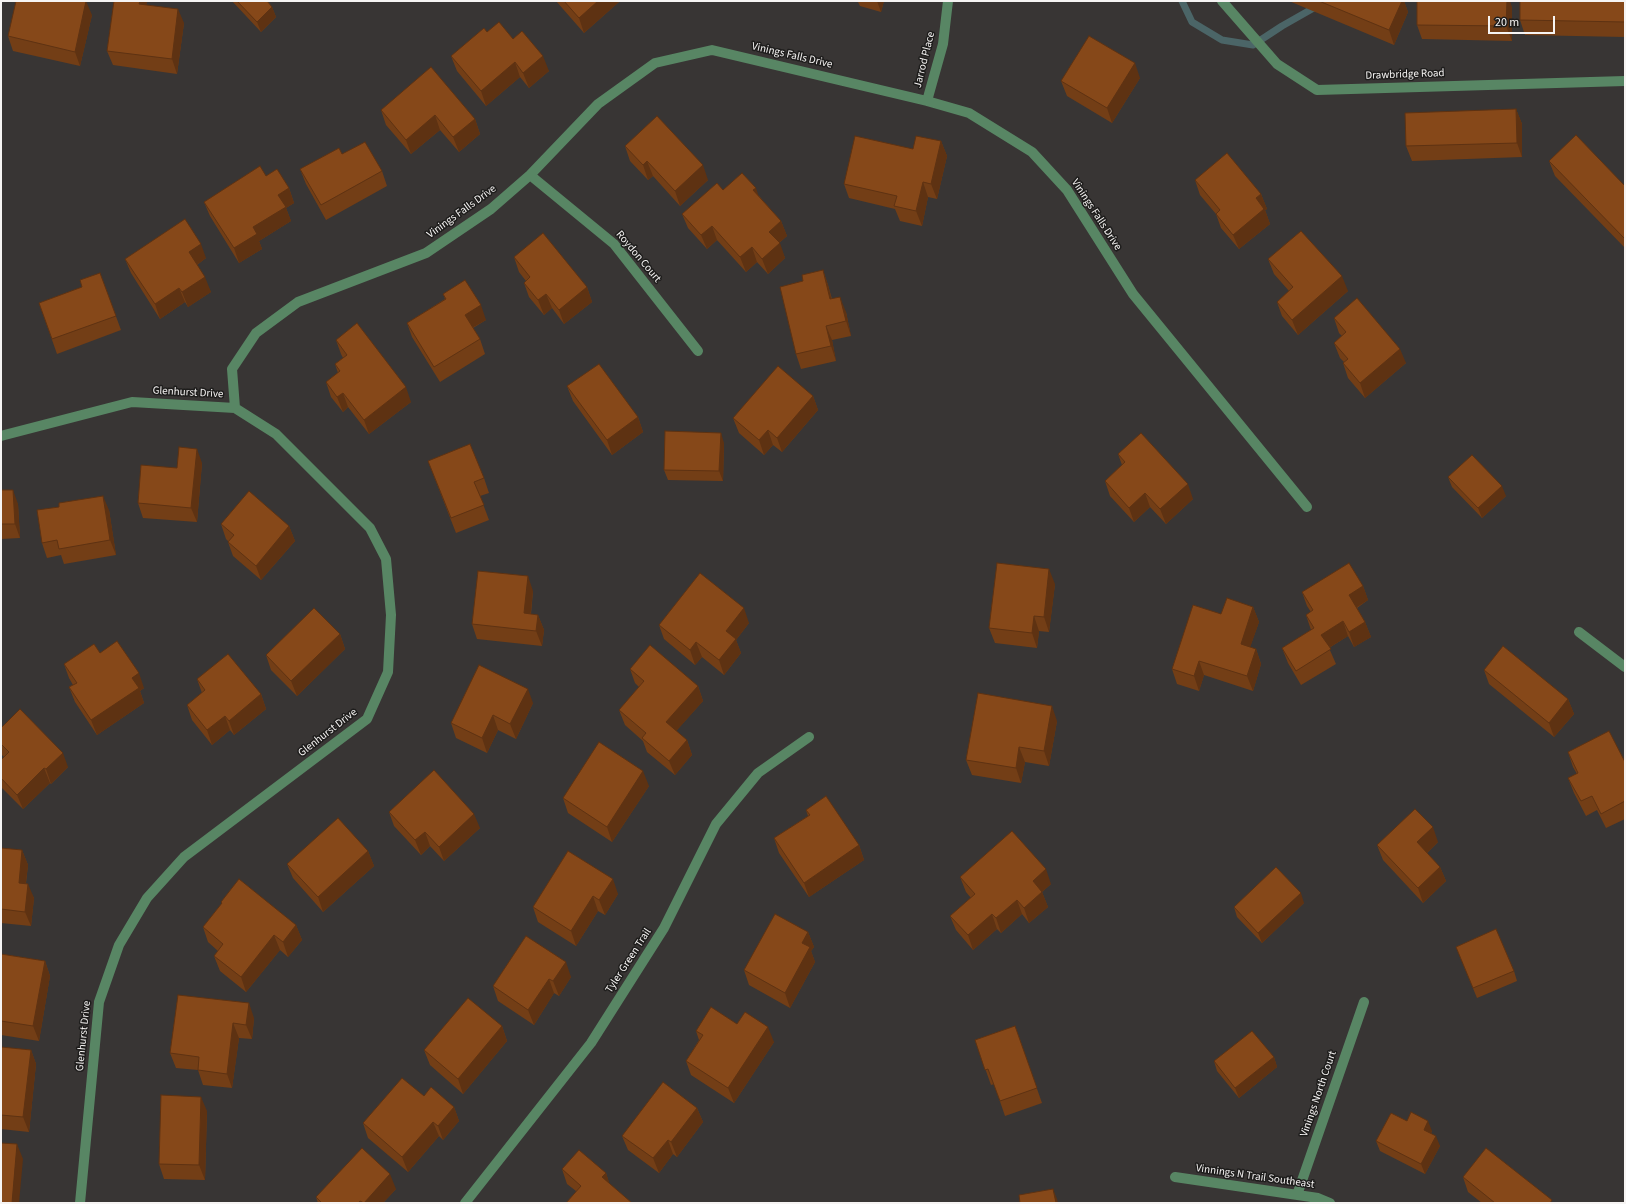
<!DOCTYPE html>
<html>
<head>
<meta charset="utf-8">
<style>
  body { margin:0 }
  #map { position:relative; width:1626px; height:1204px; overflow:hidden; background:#383534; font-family:"Source Sans 3",sans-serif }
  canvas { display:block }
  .frame { position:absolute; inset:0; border:2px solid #f6f4f3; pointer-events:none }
  .scale { position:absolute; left:1488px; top:16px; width:67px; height:18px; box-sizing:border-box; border:2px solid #f6f4f3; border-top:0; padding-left:5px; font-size:12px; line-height:14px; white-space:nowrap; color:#f6f4f3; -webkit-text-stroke:3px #1e1d1c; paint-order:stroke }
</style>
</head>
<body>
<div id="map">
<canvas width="1626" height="1204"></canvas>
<div class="frame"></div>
<div class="scale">20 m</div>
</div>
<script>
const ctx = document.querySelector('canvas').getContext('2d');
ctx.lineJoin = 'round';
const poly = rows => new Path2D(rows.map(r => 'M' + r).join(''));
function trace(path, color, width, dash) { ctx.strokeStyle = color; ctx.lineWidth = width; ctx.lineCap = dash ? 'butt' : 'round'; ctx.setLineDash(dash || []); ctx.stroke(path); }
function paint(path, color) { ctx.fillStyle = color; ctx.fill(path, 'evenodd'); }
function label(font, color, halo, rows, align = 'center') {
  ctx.font = font + ' "Source Sans 3",sans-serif'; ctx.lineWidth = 3; ctx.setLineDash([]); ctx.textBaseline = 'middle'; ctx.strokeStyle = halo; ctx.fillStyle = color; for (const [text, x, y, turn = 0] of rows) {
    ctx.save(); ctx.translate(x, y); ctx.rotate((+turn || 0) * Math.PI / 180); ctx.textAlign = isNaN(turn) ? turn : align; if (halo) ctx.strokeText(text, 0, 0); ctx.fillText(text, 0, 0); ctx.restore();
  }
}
trace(poly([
  [1182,1,1192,22,1222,40,1253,45,1282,26,1326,1]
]), '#4b6567', 7);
trace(poly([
  [1222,1,1277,64,1317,90,1625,81],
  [927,101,943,44,948,1],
  [530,175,614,244,698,351],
  [235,408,232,369,256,333,298,302,426,253,491,209,530,175,598,104,655,63,712,50,927,101,969,113,1032,152,1067,190,1133,294,1307,507],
  [1,436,132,402,235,408,276,434,370,528,386,559,391,615,388,672,367,719,184,857,147,898,119,945,99,1002,80,1203],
  [1579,632,1625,667],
  [1175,1177,1318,1198,1330,1203],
  [1297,1195,1364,1002],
  [465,1203,591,1043,664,928,716,824,758,773,809,737]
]), '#588664', 10);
paint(poly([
  [114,1,147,1,146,5,184,23,177,74,113,65,107,51],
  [232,1,269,1,268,2,272,7,276,17,261,32],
  [556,1,620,1,584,33],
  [856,1,884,1,881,12,860,6,858,2],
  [1289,1,1404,1,1408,12,1394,45],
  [1625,1,1625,37,1525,35,1520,20],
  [1512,7,1512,41,1422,39,1417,25],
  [92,15,80,66,13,51,8,36],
  [487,32,513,39,549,71,529,88,520,77,486,106,457,71,451,56],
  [1140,78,1112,123,1067,96,1061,81],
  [1516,109,1522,124,1522,157,1412,161,1406,146],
  [381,110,475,119,480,134,459,152,440,130,411,154,386,125],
  [941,141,947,156,937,199,928,197,922,226,900,221,895,209,849,198,844,184,913,149],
  [625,146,708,180,680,206,653,176,648,180,630,161],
  [342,154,382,171,387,186,326,220,306,184,300,169],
  [1549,161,1625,186,1625,248,1555,176],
  [266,176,289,188,294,203,286,208,291,221,259,241,262,249,239,263,210,216,204,202],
  [1195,180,1261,194,1267,209,1265,210,1270,224,1239,249,1221,228,1216,214,1200,195],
  [723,190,759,196,781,221,787,236,779,243,785,258,768,274,757,262,746,272,717,240,707,249,688,228,682,214],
  [514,257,587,287,592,302,564,324,552,308,544,315,529,297,524,283,526,281,519,272],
  [206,258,197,265,211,292,188,307,185,302,160,319,131,273,125,259],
  [1268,259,1348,291,1298,335,1282,316,1277,302,1289,291,1274,274],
  [823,270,828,285,832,299,846,312,851,336,832,340,836,361,801,369,796,354,803,281],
  [100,273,121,330,57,354,39,303,82,287],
  [443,294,486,320,473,328,480,339,485,354,440,382,412,337,407,323,445,299],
  [1334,318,1406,363,1365,398,1348,378,1343,363,1344,362,1340,358,1334,343,1342,336,1339,333],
  [336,340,411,402,369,434,348,407,343,412,331,397,326,382,338,373,335,364,343,358,341,354],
  [567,386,638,417,643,432,612,455,573,401],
  [813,396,818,410,782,452,773,445,764,455,739,433,733,418],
  [724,443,723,481,668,480,664,470],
  [1118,454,1193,499,1166,524,1150,507,1134,522,1110,496,1105,481,1122,465],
  [428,461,484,478,489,493,480,496,489,520,456,533],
  [202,463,197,522,143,518,138,503,177,468],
  [1448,477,1506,496,1482,518,1452,487],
  [1,490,18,504,20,538,1,539],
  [109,510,116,555,64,564,61,555,47,558,42,543],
  [221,524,289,526,295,541,261,580,233,556,228,542,228,541,226,539],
  [1055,584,1049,632,1039,631,1037,648,995,643,989,628],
  [1363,586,1368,600,1357,608,1365,622,1371,637,1354,647,1348,636,1329,648,1336,664,1301,685,1288,663,1282,648,1311,630,1306,615,1311,612,1307,606,1302,592],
  [533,591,531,614,538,615,544,630,542,646,477,639,472,624],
  [1253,607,1259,622,1250,647,1256,649,1261,664,1253,691,1204,675,1199,691,1177,684,1172,669,1221,614],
  [749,623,736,640,741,653,724,675,702,657,695,665,664,639,659,625],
  [340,634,345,649,297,696,271,670,266,655],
  [100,653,144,688,140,691,144,703,97,735,75,702,69,687,73,685,69,678,64,664],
  [630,669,698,686,703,701,676,731,687,740,692,755,675,775,647,752,643,741,625,725,619,710,639,687,635,683],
  [1484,670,1568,699,1574,714,1554,737,1489,684],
  [197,679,261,694,266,709,234,735,230,730,212,745,192,720,187,705,202,693],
  [533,703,516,739,498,730,487,753,456,738,451,723],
  [1057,721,1049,766,1025,762,1021,783,972,775,966,760],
  [1,728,68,767,51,784,50,783,23,809,1,787,1,760,4,757,1,754],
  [1568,752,1625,762,1625,819,1606,828,1597,810,1586,816,1574,793,1568,778,1577,774,1573,767],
  [649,786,612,842,568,813,563,798],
  [806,810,859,845,864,860,809,897,779,853,774,838,808,816],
  [389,812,480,828,444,861,430,846,421,855,394,826],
  [1438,842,1427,853,1440,867,1446,881,1423,903,1383,860,1377,845],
  [1,848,22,850,28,865,26,883,34,898,31,926,1,923],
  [368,851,374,866,323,912,293,878,287,864],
  [568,851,618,894,605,915,598,911,576,946,538,922,533,907],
  [960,877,1051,884,1042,892,1048,907,1029,923,1022,914,1001,933,997,929,973,950,956,930,950,916,971,898,966,892],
  [221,902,296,925,302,940,288,957,280,950,246,992,220,971,214,956,218,951,208,942,203,927,222,904],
  [1304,903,1262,943,1237,917,1234,907],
  [808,932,814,947,811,951,815,962,790,1008,749,985,744,970],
  [526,936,571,977,559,996,554,993,534,1025,498,1001,493,986],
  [1456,947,1514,971,1517,981,1477,998],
  [1,954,45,961,50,976,39,1041,1,1035],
  [178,995,254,1018,252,1039,239,1038,232,1088,203,1085,198,1070,176,1068,170,1053],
  [737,1024,774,1042,734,1103,691,1075,686,1061,699,1040,696,1031],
  [502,1026,507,1041,463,1094,430,1065,424,1050],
  [1015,1026,1042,1103,1005,1116,994,1084,991,1085,975,1040],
  [1,1047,31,1050,36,1064,29,1132,1,1129],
  [1274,1057,1277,1067,1239,1098,1217,1071,1214,1061],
  [424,1096,454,1107,459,1121,443,1140,439,1136,408,1172,368,1138,363,1123],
  [697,1108,703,1122,677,1157,673,1154,659,1173,628,1150,622,1136],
  [207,1111,205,1180,164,1179,159,1164],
  [1407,1121,1432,1131,1431,1133,1440,1146,1425,1174,1380,1151,1376,1141],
  [562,1169,606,1173,609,1183,576,1191,567,1184],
  [1463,1177,1553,1203,1482,1203,1468,1192],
  [396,1189,383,1203,318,1203,316,1197]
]), '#733e16');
paint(poly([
  [86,1,92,15,80,66,75,52],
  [140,1,147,1,145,19,139,4],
  [598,1,620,1,584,33,579,18],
  [877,1,884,1,881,12],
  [1402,1,1404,1,1408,12,1394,45,1389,30],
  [1507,1,1510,1,1512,7,1512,41,1506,26],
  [272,7,276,17,261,32,257,22],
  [178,9,184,23,177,74,172,59],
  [543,56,549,71,529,88,523,73],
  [515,62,520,77,486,106,481,91],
  [1135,63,1140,78,1112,123,1107,108],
  [1516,109,1522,124,1522,157,1517,143],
  [435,115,440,130,411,154,406,140],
  [475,119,480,134,459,152,453,137],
  [941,141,947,156,937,199,931,184],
  [647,161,653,176,648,180,643,165],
  [703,165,708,180,680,206,675,191],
  [923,182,928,197,922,226,916,211],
  [289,188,294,203,286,208,291,221,259,241,262,249,239,263,234,248,253,227,278,195],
  [756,188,761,203,753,190],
  [1261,194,1267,209,1265,210,1270,224,1239,249,1233,235,1256,198],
  [781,221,787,236,774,247,769,232],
  [712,226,717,240,707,249,701,235],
  [780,243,785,258,768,274,762,259],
  [201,244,206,258,194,267,189,252],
  [752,247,757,262,746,272,740,257],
  [823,270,828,285,835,314,830,299],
  [1342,276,1348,291,1298,335,1292,320],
  [205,277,211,292,188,307,182,292],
  [587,287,592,302,564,324,559,310],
  [179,288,185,302,160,319,155,304],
  [546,294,552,308,544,315,538,300],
  [840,297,846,312,851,336,846,321],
  [481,305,486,320,470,329,465,315],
  [826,326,832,340,836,361,831,346],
  [1400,349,1406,363,1365,398,1360,383],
  [406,387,411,402,369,434,364,420],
  [343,393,348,407,343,412,337,397],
  [813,396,818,410,782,452,777,438],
  [638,417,643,432,612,455,607,440],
  [768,430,773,445,764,455,759,440],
  [721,433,724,443,723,481,719,471],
  [197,449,202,463,197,522,191,508],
  [1188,484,1193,499,1166,524,1160,509],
  [1502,486,1506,496,1482,518,1478,508],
  [13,490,18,504,20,538,15,524],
  [1145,493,1150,507,1134,522,1129,508],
  [103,496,109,510,116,555,110,540],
  [289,526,295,541,261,580,256,566],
  [1049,569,1055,584,1049,632,1044,617],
  [528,576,533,591,529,628,524,613],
  [1363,586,1368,600,1354,609,1349,595],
  [1253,607,1259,622,1246,659,1241,644],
  [744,608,749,623,736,640,741,653,724,675,719,660,726,631],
  [538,615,544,630,542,646,536,631],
  [1034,616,1039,631,1037,648,1032,633],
  [1343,621,1348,636,1327,649,1321,635],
  [1365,622,1371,637,1354,647,1349,632],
  [340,634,345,649,297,696,291,681],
  [696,642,702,657,695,665,690,650],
  [1256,649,1261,664,1253,691,1247,676],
  [1199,661,1204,675,1199,691,1194,676],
  [139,673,144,688,140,691,144,703,97,735,91,720,132,678],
  [698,686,703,701,671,737,666,722],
  [528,689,533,703,516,739,510,724],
  [261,694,266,709,234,735,229,721],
  [1568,699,1574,714,1554,737,1549,723],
  [1052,706,1057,721,1049,766,1044,751],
  [493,715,498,730,487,753,482,738],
  [225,716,230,730,212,745,207,730],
  [687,740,692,755,675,775,669,761],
  [1019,747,1025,762,1021,783,1016,768],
  [63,753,68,767,51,784,46,769],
  [44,768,50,783,23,809,17,795],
  [643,771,649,786,612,842,607,827],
  [474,814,480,828,444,861,439,847],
  [1433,827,1438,842,1423,857,1417,842],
  [425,832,430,846,421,855,415,840],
  [859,845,864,860,809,897,804,883],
  [22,850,28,865,24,897,19,883],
  [368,851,374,866,323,912,318,897],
  [1440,867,1446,881,1423,903,1418,888],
  [1046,869,1051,884,1042,892,1048,907,1029,923,1024,908,1033,881],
  [613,879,618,894,605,915,599,900],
  [28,884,34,898,31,926,25,912],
  [1301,893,1304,903,1262,943,1258,933],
  [593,896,598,911,576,946,571,931],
  [1017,900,1022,914,1001,933,996,918],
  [992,914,997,929,973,950,968,935],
  [296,925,302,940,288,957,283,942],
  [808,932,814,947,811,951,815,962,790,1008,785,993,802,943],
  [274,935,280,950,246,992,241,977],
  [45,961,50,976,39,1041,33,1026],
  [566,962,571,977,559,996,553,981],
  [549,979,554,993,534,1025,528,1010],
  [249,1003,254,1018,252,1039,246,1025],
  [233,1023,239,1038,232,1088,227,1074],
  [502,1026,507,1041,463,1094,458,1079],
  [768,1027,774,1042,734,1103,728,1088],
  [31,1050,36,1064,29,1132,23,1117],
  [1274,1057,1277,1067,1239,1098,1235,1088],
  [201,1097,207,1111,205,1180,199,1165],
  [454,1107,459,1121,443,1140,438,1126],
  [697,1108,703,1122,677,1157,671,1142],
  [1428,1121,1432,1131,1428,1140,1424,1130],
  [433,1122,439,1136,408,1172,402,1157],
  [1436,1136,1440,1146,1425,1174,1421,1164],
  [668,1140,673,1154,659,1173,653,1158],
  [17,1144,23,1159,19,1203,12,1203],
  [606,1173,611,1188,602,1177],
  [390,1174,396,1189,383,1203,364,1203],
  [1053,1189,1057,1199,1058,1203,1056,1203]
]), '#5e3212');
const building = poly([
  [16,1,86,1,75,52,8,36,16,1],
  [114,1,140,1,139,4,178,9,172,59,107,51,114,1],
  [237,1,267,1,272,7,257,22,237,1],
  [564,1,598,1,579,18,564,1],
  [1319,1,1402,1,1389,30,1319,1],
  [1417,1,1507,1,1506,26,1417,25,1417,1],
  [1520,1,1625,1,1625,22,1520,20,1520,1],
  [499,22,513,39,522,31,543,56,523,73,515,62,481,91,451,56,484,28,487,32,499,22],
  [1089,36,1135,63,1107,108,1061,81,1089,36],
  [431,67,475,119,453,137,435,115,406,140,381,110,431,67],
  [1516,109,1517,143,1406,146,1405,113,1516,109],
  [657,116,703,165,675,191,647,161,643,165,625,146,657,116],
  [1576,135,1625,186,1625,239,1549,161,1576,135],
  [855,136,913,149,916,136,941,141,931,184,923,182,916,211,894,206,897,196,844,184,855,136],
  [365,142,382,171,321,205,300,169,339,148,342,154,365,142],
  [1227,153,1261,194,1256,198,1264,209,1233,235,1216,214,1220,210,1195,180,1227,153],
  [260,166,266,176,277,169,289,188,278,195,286,207,253,227,257,234,234,248,204,202,260,166],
  [742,173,756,188,753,190,781,221,769,232,780,243,762,259,752,247,740,257,712,226,701,235,682,214,717,183,723,190,742,173],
  [185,219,201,244,189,252,205,277,182,292,179,288,155,304,125,259,185,219],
  [1301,231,1342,276,1292,320,1277,302,1293,287,1268,259,1301,231],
  [543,233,587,287,559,310,546,294,538,300,524,283,530,277,514,257,543,233],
  [823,270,830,299,840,297,846,321,826,326,831,346,796,354,780,287,803,281,802,275,823,270],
  [100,273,116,316,52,339,39,303,82,287,80,280,100,273],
  [465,280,481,305,465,315,480,339,434,367,407,323,446,299,443,294,465,280],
  [1357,298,1400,349,1360,383,1343,363,1348,359,1334,343,1346,332,1334,318,1357,298],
  [357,323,406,387,364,420,343,393,337,397,326,382,340,371,335,364,347,355,336,340,357,323],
  [599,364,638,417,607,440,567,386,599,364],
  [778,366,813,396,777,438,768,430,759,440,733,418,778,366],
  [665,431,721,433,719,471,664,470,665,431],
  [1141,433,1188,484,1160,509,1145,493,1129,508,1105,481,1125,462,1118,454,1141,433],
  [470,444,484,478,474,482,484,505,451,518,428,461,470,444],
  [179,447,197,449,191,508,138,503,141,465,177,468,179,447],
  [1472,455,1502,486,1478,508,1448,477,1472,455],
  [1,490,13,490,15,524,1,524,1,490],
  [249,491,289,526,256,566,228,542,234,535,221,524,249,491],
  [103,496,110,540,59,549,57,540,42,543,37,510,59,507,59,503,103,496],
  [997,563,1049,569,1044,617,1034,616,1032,633,989,628,997,563],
  [1349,563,1363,586,1349,595,1365,622,1349,632,1343,621,1321,635,1331,649,1296,671,1282,648,1314,628,1306,615,1313,610,1302,592,1349,563],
  [478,571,528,576,524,613,538,615,536,631,472,624,478,571],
  [700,573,744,608,726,631,736,639,719,660,696,642,690,650,659,625,700,573],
  [1227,598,1253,607,1241,644,1256,649,1247,676,1199,661,1194,676,1172,669,1193,605,1221,614,1227,598],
  [314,608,340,634,291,681,266,655,314,608],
  [117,641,139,673,132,678,139,688,91,720,69,687,77,683,64,664,94,644,100,653,117,641],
  [650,645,698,686,666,722,687,740,669,761,642,738,646,733,619,710,644,681,630,669,650,645],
  [1503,646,1568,699,1549,723,1484,670,1503,646],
  [228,654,261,694,229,721,225,716,207,730,187,705,205,690,197,679,228,654],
  [479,665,528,689,510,724,493,715,482,738,451,723,479,665],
  [978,693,1052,706,1044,751,1019,747,1016,768,966,760,978,693],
  [20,709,63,753,46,769,44,768,17,795,1,778,1,760,9,752,1,744,1,728,20,709],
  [1609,731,1625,762,1625,801,1601,814,1592,796,1581,801,1568,778,1578,773,1568,752,1609,731],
  [599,742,643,771,607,827,563,798,599,742],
  [434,770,474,814,439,847,425,832,415,840,389,812,434,770],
  [826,796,859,845,804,883,774,838,810,815,806,810,826,796],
  [1415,809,1433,827,1417,842,1440,867,1418,888,1377,845,1415,809],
  [338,818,368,851,318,897,287,864,338,818],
  [1012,831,1046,869,1033,881,1042,892,1024,908,1017,900,996,918,992,914,968,935,950,916,975,894,960,877,1012,831],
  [1,848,22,850,19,883,28,884,25,912,1,909,1,848],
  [568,851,613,879,599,900,593,896,571,931,533,907,568,851],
  [1276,867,1301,893,1258,933,1234,907,1276,867],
  [239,879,296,925,283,942,274,935,241,977,214,956,223,944,203,927,222,903,221,902,239,879],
  [775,914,808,932,802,943,810,947,785,993,744,970,775,914],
  [1496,929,1514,971,1473,988,1456,947,1496,929],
  [526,936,566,962,553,981,549,979,528,1010,493,986,526,936],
  [1,954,45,961,33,1026,1,1021,1,954],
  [178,995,249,1003,246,1025,233,1023,227,1074,198,1070,199,1057,170,1053,178,995],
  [468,998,502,1026,458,1079,424,1050,468,998],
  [711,1007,737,1024,745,1012,768,1027,728,1088,686,1061,703,1035,696,1031,711,1007],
  [1015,1026,1037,1088,1000,1101,988,1069,985,1070,975,1040,1015,1026],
  [1252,1031,1274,1057,1235,1088,1214,1061,1252,1031],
  [1,1047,31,1050,23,1117,1,1115,1,1047],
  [402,1078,424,1096,431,1087,454,1107,438,1126,433,1122,402,1157,363,1123,402,1078],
  [663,1082,697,1108,671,1142,668,1140,653,1158,622,1136,663,1082],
  [161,1095,201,1097,199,1165,159,1164,161,1095],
  [1411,1112,1428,1121,1424,1130,1436,1136,1421,1164,1376,1141,1391,1113,1407,1121,1411,1112],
  [1,1143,17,1144,12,1203,1,1203,1,1143],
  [362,1148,390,1174,364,1203,360,1201,358,1203,322,1203,316,1197,362,1148],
  [1486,1148,1552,1200,1550,1203,1495,1203,1463,1177,1486,1148],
  [579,1150,606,1173,602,1177,632,1203,566,1203,581,1186,562,1169,579,1150],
  [1053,1189,1056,1203,1020,1203,1019,1195,1053,1189]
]);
paint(building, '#864819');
trace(building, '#5e3212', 1);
label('11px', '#f6f4f3', '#1e1d1c', [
  ["Vinings Falls Drive",792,56,13],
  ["Jarrod Place",925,60,-76],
  ["Drawbridge Road",1405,75,-2],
  ["Vinings Falls Drive",462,212,-36],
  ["Vinings Falls Drive",1096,215,57],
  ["Roydon Court",638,257,50],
  ["Glenhurst Drive",188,393,3],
  ["Glenhurst Drive",328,733,-38],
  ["Tyler Green Trail",629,961,-57],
  ["Glenhurst Drive",84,1036,-84],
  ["Vinings North Court",1319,1094,-71],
  ["Vinnings N Trail Southeast",1255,1177,8]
]);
</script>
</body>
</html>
